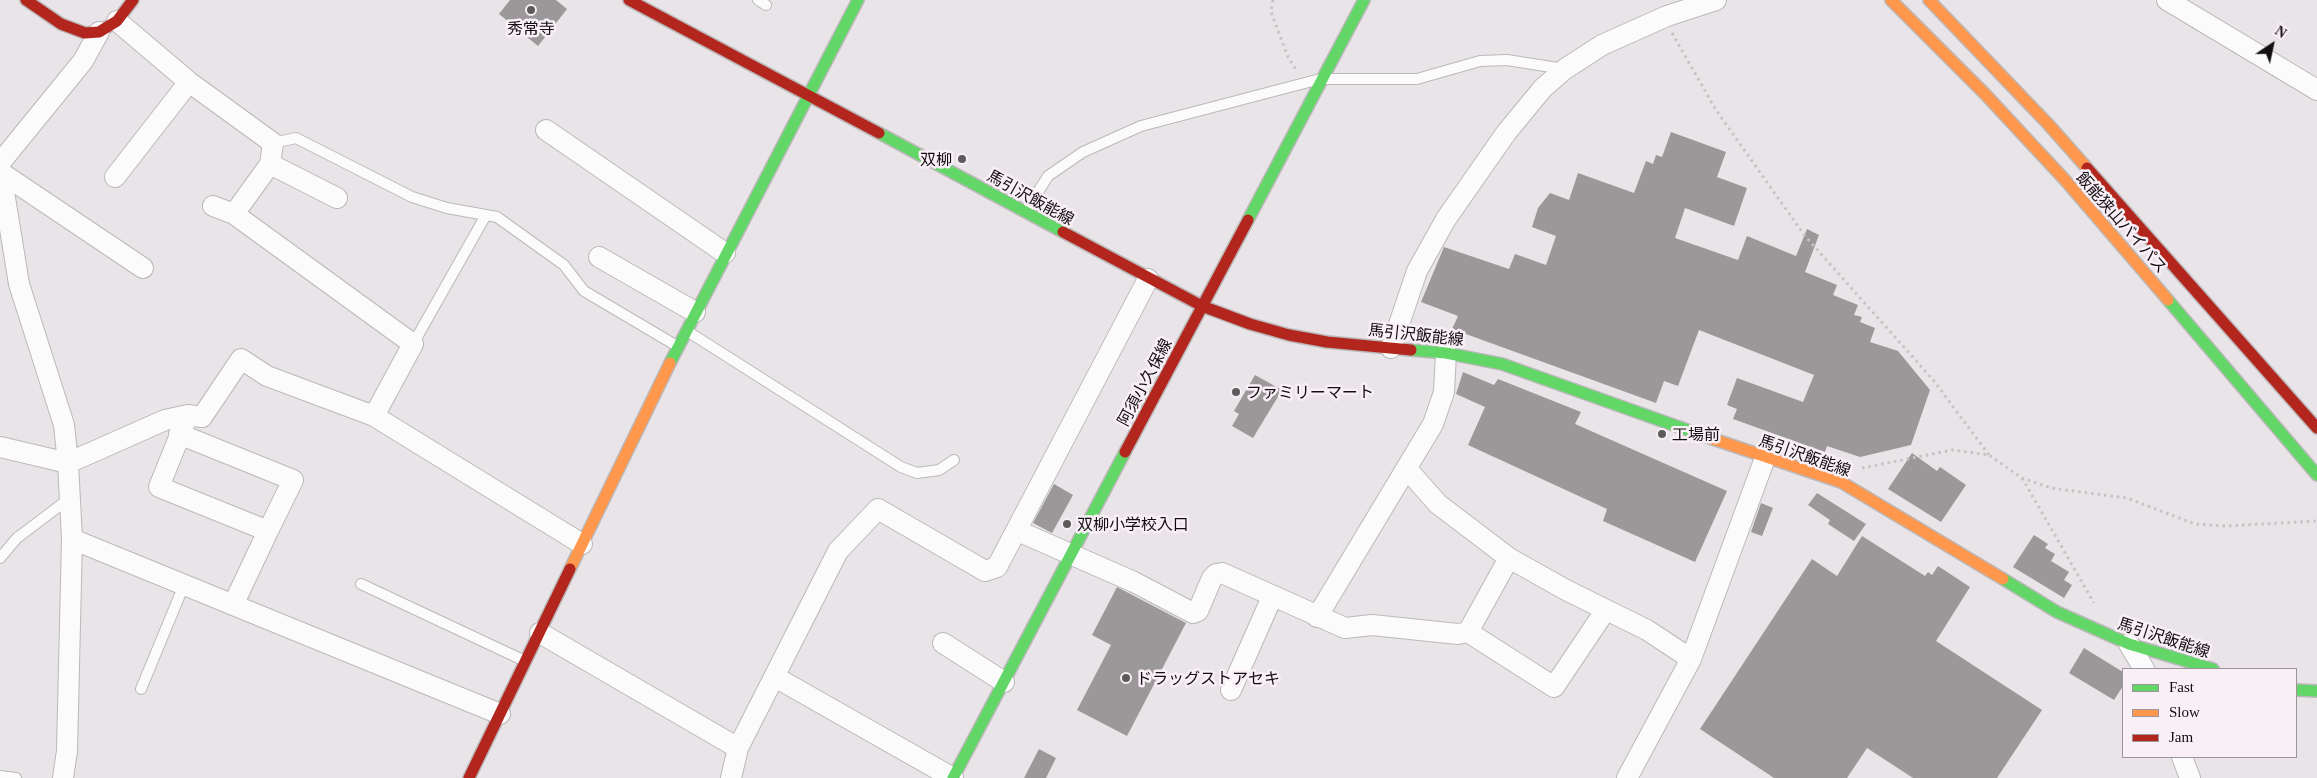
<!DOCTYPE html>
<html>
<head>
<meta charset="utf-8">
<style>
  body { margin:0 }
  #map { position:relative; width:2317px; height:778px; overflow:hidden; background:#e9e4e7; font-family:Georgia,serif }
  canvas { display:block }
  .legend { position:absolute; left:2122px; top:668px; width:175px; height:90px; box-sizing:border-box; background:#f9eff6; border:1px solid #9d959a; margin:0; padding:6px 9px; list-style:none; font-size:15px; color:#120f11 }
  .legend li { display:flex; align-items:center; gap:10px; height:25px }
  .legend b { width:25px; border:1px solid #9d959a }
  .north { position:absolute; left:2247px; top:20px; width:50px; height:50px; -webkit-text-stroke:4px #f9eff6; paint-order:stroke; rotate:34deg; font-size:14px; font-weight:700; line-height:20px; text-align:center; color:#120f11 }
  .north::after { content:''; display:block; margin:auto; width:18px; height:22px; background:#120f11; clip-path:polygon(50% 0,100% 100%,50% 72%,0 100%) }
</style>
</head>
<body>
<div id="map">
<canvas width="2317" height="778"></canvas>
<ul class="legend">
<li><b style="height:6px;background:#63d668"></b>Fast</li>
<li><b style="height:6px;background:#ff974d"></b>Slow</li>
<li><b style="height:6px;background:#b3261e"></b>Jam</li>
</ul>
<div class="north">N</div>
</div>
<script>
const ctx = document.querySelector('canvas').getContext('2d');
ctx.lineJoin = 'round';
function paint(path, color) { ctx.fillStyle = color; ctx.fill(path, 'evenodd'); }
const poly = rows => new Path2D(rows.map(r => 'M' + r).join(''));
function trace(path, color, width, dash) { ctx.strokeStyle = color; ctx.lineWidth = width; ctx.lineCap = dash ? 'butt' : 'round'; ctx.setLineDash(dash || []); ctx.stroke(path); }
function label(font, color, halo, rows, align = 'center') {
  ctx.font = font + ' Georgia,"Noto Sans JP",serif'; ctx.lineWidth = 5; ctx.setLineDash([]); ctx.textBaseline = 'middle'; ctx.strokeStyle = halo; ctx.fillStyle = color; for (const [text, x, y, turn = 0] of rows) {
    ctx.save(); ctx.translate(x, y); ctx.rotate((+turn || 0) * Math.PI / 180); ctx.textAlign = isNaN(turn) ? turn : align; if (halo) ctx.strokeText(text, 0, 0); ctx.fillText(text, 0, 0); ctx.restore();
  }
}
paint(poly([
  [510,0,556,0,567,9,538,46,499,14],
  [1671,132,1726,152,1717,177,1747,188,1734,226,1685,208,1675,238,1738,260,1747,236,1796,256,1807,229,1819,235,1805,272,1837,285,1833,295,1858,305,1854,315,1862,317,1860,322,1875,328,1870,342,1898,351,1930,390,1911,445,1860,457,1827,446,1825,452,1733,419,1737,409,1727,405,1737,378,1803,402,1814,375,1699,330,1678,386,1664,381,1656,403,1452,329,1458,316,1421,302,1444,247,1509,269,1515,254,1546,265,1556,236,1532,227,1538,208,1550,193,1569,200,1578,173,1634,193,1646,161,1653,164,1656,155,1662,157],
  [1463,372,1494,385,1498,379,1581,412,1575,424,1727,491,1695,562,1603,521,1607,509,1468,445,1485,407,1456,394],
  [1255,375,1282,390,1253,438,1232,426,1239,414,1234,411],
  [1912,453,1937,471,1940,467,1966,485,1941,522,1888,489],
  [1054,484,1073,495,1052,533,1033,523],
  [1817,493,1866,524,1854,541,1828,524,1830,520,1808,505],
  [1761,503,1773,508,1762,536,1751,532],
  [2034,535,2048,544,2045,548,2055,554,2051,561,2069,572,2064,580,2072,585,2064,598,2013,567],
  [1862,536,1925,576,1928,572,1932,575,1938,566,1970,587,1936,641,2042,710,1997,778,1913,778,1867,748,1847,778,1774,778,1700,729,1812,559,1837,576],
  [1117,587,1186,623,1127,736,1077,710,1111,645,1092,635],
  [2084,648,2123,672,2123,686,2114,700,2069,673],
  [1039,749,1056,758,1046,778,1024,778]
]), '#9b989a');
const lane = poly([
  [758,0,766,5],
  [273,143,296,138,412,197,447,208,497,217,564,265,584,291,677,346],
  [1026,211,1048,176,1083,152,1141,126,1320,79,1417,79,1480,61,1507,60,1564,69],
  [687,331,901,467,917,473,939,470,954,460],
  [413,344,486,215],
  [0,558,17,538,70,498],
  [361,584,525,661],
  [141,689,184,585],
  [0,776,16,778]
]);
const street = poly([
  [2167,0,2317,90],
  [117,21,189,82,273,143,270,164,234,214,413,344,374,416],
  [546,130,725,253],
  [0,163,83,61,99,32],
  [270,164,337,198],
  [0,172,143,268],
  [1,173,19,284,64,425,68,463,72,539,67,751,63,778],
  [115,177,189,82],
  [213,206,234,214],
  [599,257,695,312],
  [1391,348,1417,271,1446,219,1506,133,1543,88,1565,69,1602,45,1667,16,1716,0],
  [188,415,159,487,268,531,233,605],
  [179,434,293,480,268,531],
  [0,447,68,463,165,420,188,415,202,417,241,359,267,376,374,416,582,544],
  [1407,469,1438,504,1509,558,1566,590,1647,630,1691,659],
  [1018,531,1134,582,1193,613,1198,611,1212,578,1216,574,1222,573,1345,628,1372,625,1458,634,1468,632,1554,687,1605,611],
  [72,539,500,714],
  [1317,617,1433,424,1444,392,1446,353],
  [1468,632,1509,558],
  [540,633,738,748],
  [943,643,1004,682],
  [2129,644,2144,669],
  [775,677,953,778],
  [1231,690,1272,597],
  [2182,757,2190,778],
  [731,778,738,748,838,551,878,509,985,571,997,567,1148,279],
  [1627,778,1691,659,1765,458]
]);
const fast = poly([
  [879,133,1063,232],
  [1248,220,1364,0],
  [2168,300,2317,475],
  [1411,350,1446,353,1502,364,1707,437],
  [670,363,858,0],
  [2003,579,2057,612,2129,644,2213,669],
  [2296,690,2317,691],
  [953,778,1125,452]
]);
const slow = poly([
  [1891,0,1985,94,2065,180,2168,300],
  [1929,0,2048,124,2087,168],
  [1707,437,1841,482,2003,579],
  [570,569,670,363]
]);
const jam = poly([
  [26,0,61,24,85,33,99,32,117,21,133,0],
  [629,0,879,133],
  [2087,168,2317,428],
  [1063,232,1202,306,1250,324,1289,335,1327,342,1411,350],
  [1125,452,1248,220],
  [469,778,570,569]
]);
trace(lane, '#bbb8ba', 12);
trace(street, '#bbb8ba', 22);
trace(fast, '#bbb8ba', 14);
trace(slow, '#bbb8ba', 14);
trace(jam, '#bbb8ba', 14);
trace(poly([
  [1273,0,1271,12,1288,57,1297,71],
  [1672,33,1716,110,1805,236,1934,381,1989,455],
  [1862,468,1952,450,1989,455,2022,478,2051,488,2127,498,2195,524,2225,526,2317,521],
  [2022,478,2094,603]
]), '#c6c3c5', 3, [2.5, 4]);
trace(lane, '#fcfbfb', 10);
trace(street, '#fcfbfb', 20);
trace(fast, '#63d668', 11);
trace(slow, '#ff974d', 11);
trace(jam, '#b3261e', 11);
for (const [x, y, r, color] of [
  [531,10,5,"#5d5a5c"],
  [962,159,5,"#5d5a5c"],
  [1236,392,5,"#5d5a5c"],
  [1662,434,5,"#5d5a5c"],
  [1067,524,5,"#5d5a5c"],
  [1126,678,5,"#5d5a5c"]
]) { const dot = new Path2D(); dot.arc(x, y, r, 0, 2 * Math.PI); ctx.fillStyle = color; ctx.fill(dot); trace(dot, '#f9eff6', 2); }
label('16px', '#120f11', '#f9eff6', [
  ["秀常寺",531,28,"center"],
  ["双柳",952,159,"right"],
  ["ファミリーマート",1246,392],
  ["工場前",1672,434],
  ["双柳小学校入口",1077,524],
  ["ドラッグストアセキ",1136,678]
], 'left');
label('16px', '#120f11', '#f9eff6', [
  ["馬引沢飯能線",1031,197,29],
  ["飯能狭山バイパス",2122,222,49],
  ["馬引沢飯能線",1416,334,6],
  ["阿須小久保線",1144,382,-62],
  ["馬引沢飯能線",1805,455,19],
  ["馬引沢飯能線",2164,637,18]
]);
</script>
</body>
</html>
